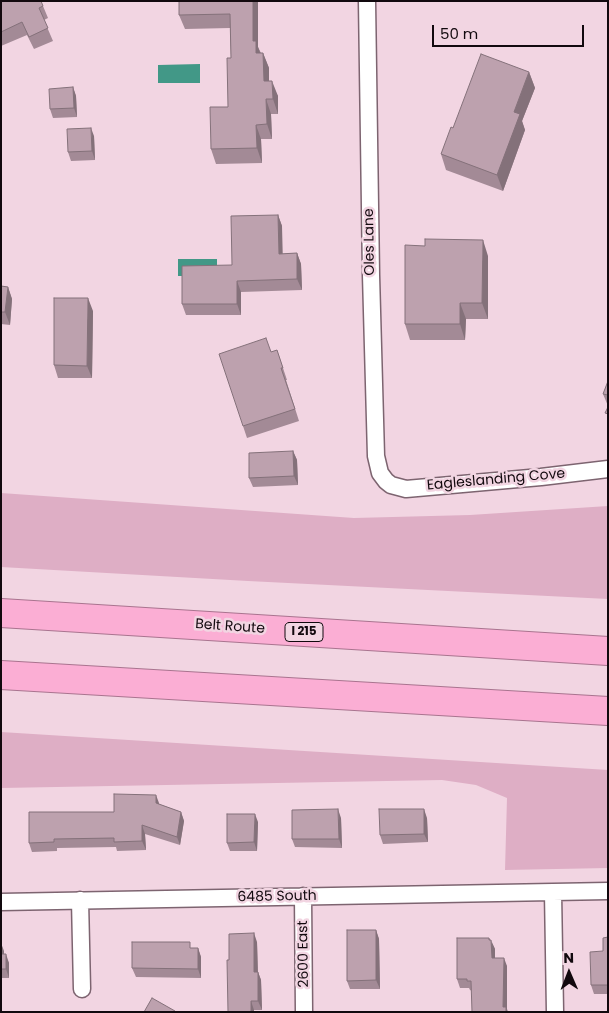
<!DOCTYPE html>
<html>
<head>
<meta charset="utf-8">
<style>
  body { margin:0 }
  #map { position:relative; width:609px; height:1013px; overflow:hidden; background:#f2d5e2; font-family:Poppins,sans-serif }
  canvas { display:block }
  .frame { position:absolute; inset:0; border:2px solid #12090e; pointer-events:none }
  .north { position:absolute; left:544px; top:948px; width:50px; height:50px; -webkit-text-stroke:4px #f2d5e2; paint-order:stroke; rotate:359deg; font-size:14px; font-weight:700; line-height:20px; text-align:center; color:#12090e }
  .north::after { content:''; display:block; margin:auto; width:18px; height:22px; background:#12090e; clip-path:polygon(50% 0,100% 100%,50% 72%,0 100%) }
  .scale { position:absolute; left:432px; top:25px; width:152px; height:22px; box-sizing:border-box; border:2px solid #12090e; border-top:0; padding-left:6px; font-size:15px; line-height:18px; white-space:nowrap; color:#12090e; -webkit-text-stroke:4px #f2d5e2; paint-order:stroke }
</style>
</head>
<body>
<div id="map">
<canvas width="609" height="1013"></canvas>
<div class="frame"></div>
<div class="north">N</div>
<div class="scale">50 m</div>
</div>
<script>
const ctx = document.querySelector('canvas').getContext('2d');
ctx.lineJoin = 'round';
function paint(path, color) { ctx.fillStyle = color; ctx.fill(path, 'evenodd'); }
const poly = rows => new Path2D(rows.map(r => 'M' + r).join(''));
function trace(path, color, width, dash) { ctx.strokeStyle = color; ctx.lineWidth = width; ctx.lineCap = dash ? 'butt' : 'round'; ctx.setLineDash(dash || []); ctx.stroke(path); }
function label(font, color, halo, rows, align = 'center') {
  ctx.font = font + ' Poppins,sans-serif'; ctx.lineWidth = 5; ctx.setLineDash([]); ctx.textBaseline = 'middle'; ctx.strokeStyle = halo; ctx.fillStyle = color; for (const [text, x, y, turn = 0] of rows) {
    ctx.save(); ctx.translate(x, y); ctx.rotate((+turn || 0) * Math.PI / 180); ctx.textAlign = isNaN(turn) ? turn : align; if (halo) ctx.strokeText(text, 0, 0); ctx.fillText(text, 0, 0); ctx.restore();
  }
}
paint(poly([
  [1,493,354,518,470,515,608,506,608,599,248,581,1,567],
  [1,732,608,770,608,868,505,870,507,798,476,785,442,780,1,788]
]), '#deaec5');
paint(poly([
  [200,64,200,83,158,83,158,65],
  [178,259,217,259,217,276,178,276]
]), '#429887');
const street = poly([
  [367,1,371,275,376,456,380,473,386,481,391,485,406,489,541,477,608,469],
  [553,892,555,1012],
  [303,896,304,1012],
  [80,900,82,989],
  [1,902,608,891]
]);
const highway = poly([
  [1,613,608,651],
  [1,675,608,711]
]);
trace(street, '#7d6470', 19);
trace(highway, '#a9748f', 30);
trace(street, '#fff', 16);
trace(highway, '#fbaed4', 28);
paint(poly([
  [1,1,43,6,48,18,44,20,53,41,34,49,27,35,1,46],
  [258,1,258,47,261,53,263,53,269,68,269,81,278,96,278,114,271,114,272,139,261,139,262,163,216,164,211,149,228,107,231,58,230,28,185,29,179,15],
  [529,72,535,88,522,121,525,130,503,191,446,170,441,154,453,128],
  [73,87,76,96,77,117,53,118,50,109],
  [94,136,95,160,71,161,68,152],
  [278,215,282,226,282,254,297,253,301,264,302,290,241,292,241,315,186,315,182,304,232,265],
  [488,256,488,319,466,319,465,340,410,340,405,324],
  [1,286,8,287,12,299,10,325,1,324],
  [93,311,92,378,58,378,54,365],
  [277,350,287,380,286,380,299,421,247,438,243,426,271,352],
  [608,381,608,406,603,394],
  [293,451,297,460,298,485,253,487,249,478],
  [159,804,181,812,184,821,180,845,145,834,146,850,117,851,116,847,57,848,57,851,32,852,29,843,114,812],
  [341,818,342,848,295,847,292,839],
  [427,818,428,842,383,844,380,835],
  [258,822,257,851,230,851,227,843],
  [376,930,379,939,380,989,350,989,347,981],
  [608,937,608,994,594,994,591,985],
  [489,938,495,949,495,958,507,966,507,1009,470,990,469,988,460,988,457,979],
  [257,942,258,972,261,980,262,1010,254,1010,254,1012,228,1012,229,960],
  [1,943,4,954,9,963,9,978,1,978],
  [192,948,198,948,201,957,201,978,136,977,132,968]
]), '#a38a96');
paint(poly([
  [253,1,258,1,258,47,261,55,256,53,253,41],
  [263,53,269,68,269,96,264,81],
  [529,72,535,88,522,121,525,130,503,191,497,175,514,112],
  [272,81,278,96,278,114,273,99],
  [73,87,76,96,77,117,74,108],
  [266,99,271,114,272,139,267,124],
  [256,125,261,139,262,163,257,148],
  [91,128,94,136,95,160,92,151],
  [278,215,282,226,283,265,279,254],
  [483,240,488,256,488,319,482,303],
  [297,253,301,264,302,290,297,279],
  [237,281,241,292,241,315,237,304],
  [8,287,12,299,10,325,5,312],
  [88,298,93,311,92,378,87,366],
  [460,303,466,319,465,340,460,324],
  [293,451,297,460,298,485,294,476],
  [156,795,159,803,160,812,156,803],
  [338,809,341,818,342,848,339,839],
  [424,809,427,818,428,842,424,834],
  [181,812,184,821,180,845,177,837],
  [255,814,258,822,257,851,254,842],
  [142,825,145,834,146,850,142,841],
  [376,930,379,939,380,989,376,980],
  [254,933,257,942,258,980,254,972],
  [489,938,492,946,491,940,495,949,495,966,492,958],
  [1,943,4,951,4,963,1,954],
  [198,948,201,957,201,978,198,969],
  [6,954,9,963,9,978,6,969],
  [504,958,507,966,507,1009,508,1012,505,1012,503,1007],
  [258,972,261,980,262,1010,258,1001],
  [251,1001,254,1010,254,1012,251,1012]
]), '#84717a');
const building = poly([
  [1,1,41,1,43,6,39,8,48,28,29,37,22,22,1,32,1,1],
  [179,1,253,1,253,41,256,41,256,53,263,53,264,81,272,81,273,99,266,99,267,124,256,125,257,148,211,149,210,107,228,107,227,58,231,58,230,14,179,15,179,1],
  [481,54,529,72,514,112,520,114,497,175,441,154,451,127,453,128,481,54],
  [73,87,74,108,50,109,49,89,73,87],
  [91,128,92,151,68,152,67,129,91,128],
  [278,215,279,254,297,253,297,279,237,281,237,304,182,304,182,266,232,265,231,216,278,215],
  [425,239,483,240,482,303,460,303,460,324,405,324,405,245,425,246,425,239],
  [1,286,8,287,5,312,1,312,1,286],
  [54,298,88,298,87,366,54,365,54,298],
  [266,338,271,352,277,350,283,368,281,368,295,409,243,426,219,354,266,338],
  [608,381,608,395,603,394,608,381],
  [608,407,608,414,605,413,608,407],
  [293,451,294,476,249,478,249,453,293,451],
  [114,794,156,795,156,803,181,812,177,837,142,825,142,841,114,842,114,838,54,839,54,842,29,843,29,812,114,812,114,794],
  [338,809,339,839,292,839,292,810,338,809],
  [379,809,424,809,424,834,380,835,379,809],
  [227,814,255,814,254,842,227,843,227,814],
  [347,930,376,930,376,980,347,981,347,930],
  [254,933,254,972,258,972,258,1001,251,1001,251,1012,228,1012,227,960,229,960,229,934,254,933],
  [608,937,608,985,591,985,590,952,603,951,603,938,608,937],
  [457,938,489,938,489,940,491,940,492,958,504,958,503,1007,506,1007,506,1012,472,1012,471,981,467,981,467,979,457,979,457,938],
  [132,942,190,942,190,948,198,948,198,969,132,968,132,942],
  [1,952,1,954,6,954,6,969,1,969,1,952],
  [152,998,175,1011,174,1012,144,1012,152,998]
]);
paint(building, '#bda1ae');
trace(building, '#84717a', 1);
for (const [x, y, w] of [
  [304,632,38]
]) { const box = new Path2D(); box.roundRect(x - w / 2, y - 9.5, w, 19, 4); ctx.fillStyle = '#f2d5e2'; ctx.fill(box); trace(box, '#12090e', 1); }
label('bold 12px', '#12090e', null, [
  ["I 215",304,632]
]);
label('14px', '#12090e', '#f2d5e2', [
  ["Oles Lane",370,242,-91],
  ["Eagleslanding Cove",496,480,-5],
  ["Belt Route",230,627,4],
  ["6485 South",277,897,-1],
  ["2600 East",304,954,-91]
]);
</script>
</body>
</html>
